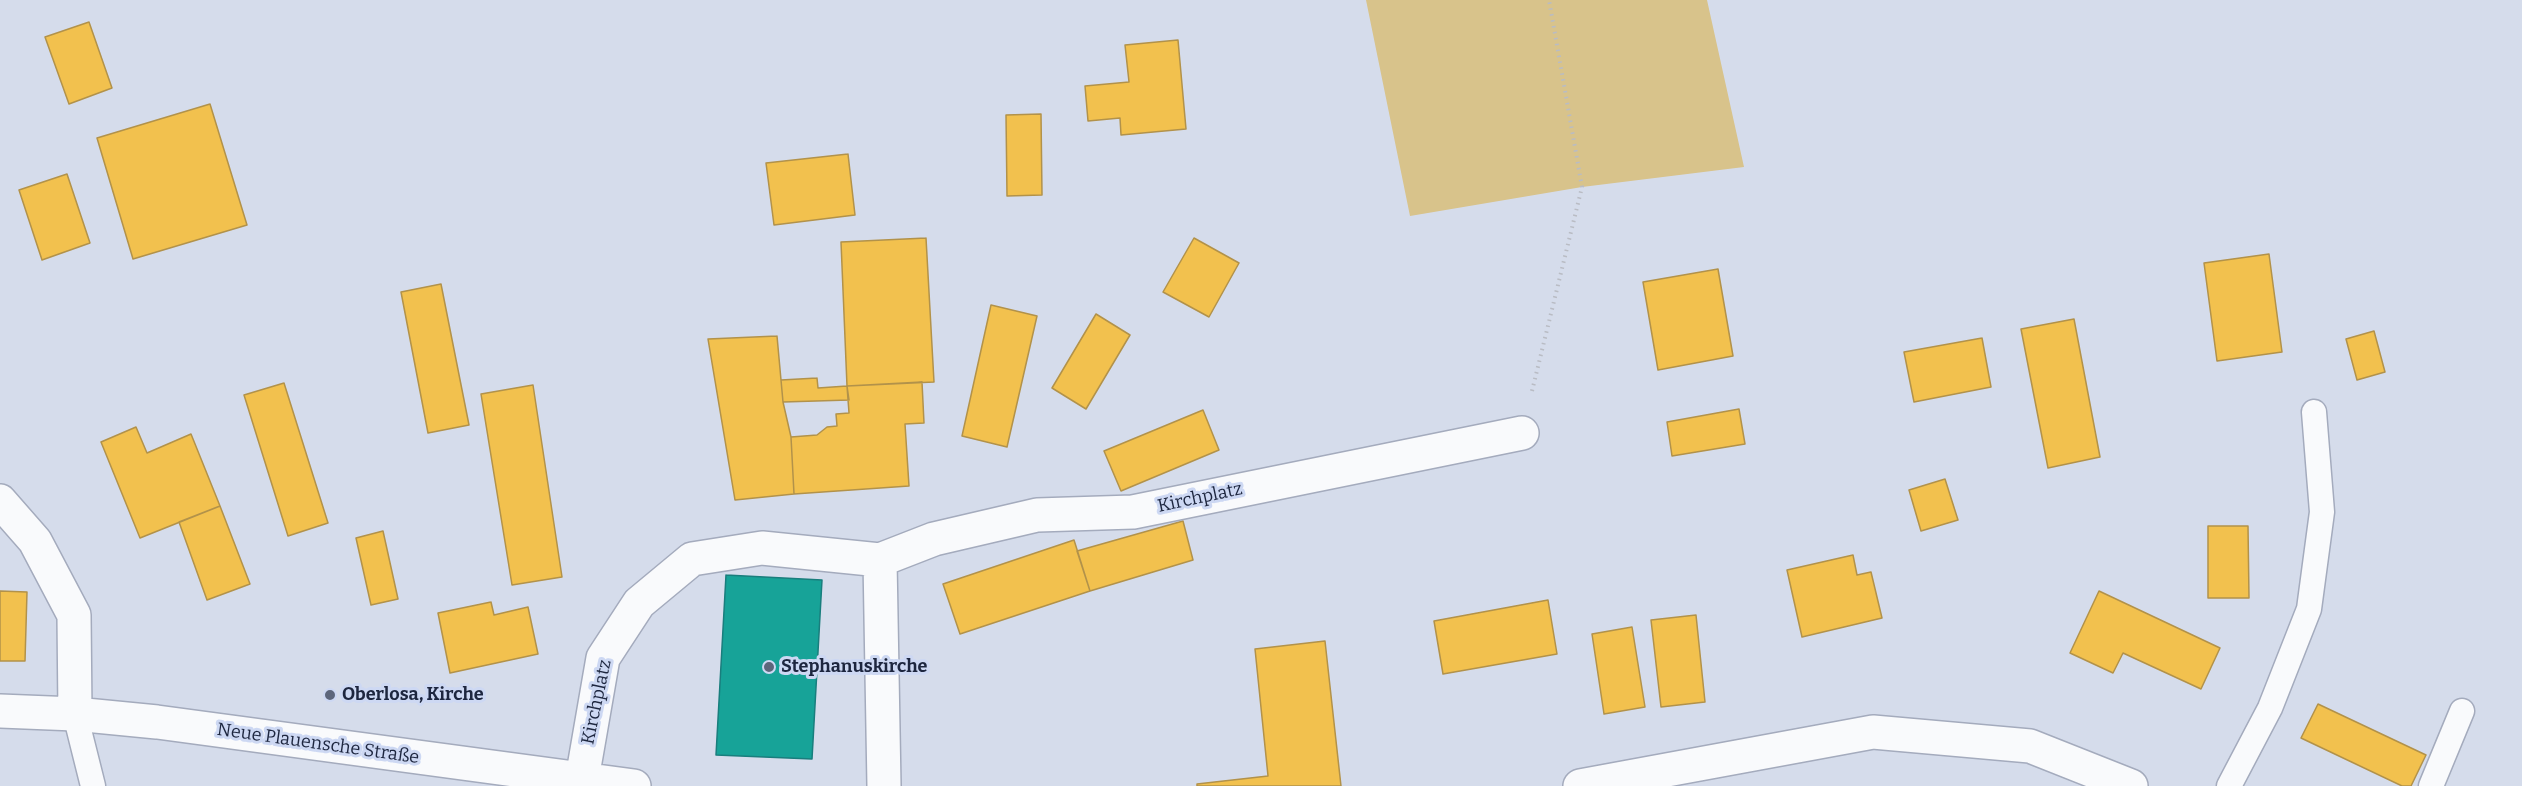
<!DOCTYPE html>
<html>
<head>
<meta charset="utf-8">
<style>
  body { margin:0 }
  canvas { display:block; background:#d5dceb }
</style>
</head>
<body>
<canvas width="2522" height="786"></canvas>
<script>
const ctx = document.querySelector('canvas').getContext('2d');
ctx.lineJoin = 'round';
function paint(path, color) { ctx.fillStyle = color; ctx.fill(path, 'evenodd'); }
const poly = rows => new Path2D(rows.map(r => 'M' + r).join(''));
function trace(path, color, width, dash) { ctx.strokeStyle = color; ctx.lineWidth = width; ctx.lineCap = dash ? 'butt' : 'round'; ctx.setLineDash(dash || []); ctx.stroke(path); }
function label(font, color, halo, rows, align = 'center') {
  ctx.font = font + ' Bitter,serif'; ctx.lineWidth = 6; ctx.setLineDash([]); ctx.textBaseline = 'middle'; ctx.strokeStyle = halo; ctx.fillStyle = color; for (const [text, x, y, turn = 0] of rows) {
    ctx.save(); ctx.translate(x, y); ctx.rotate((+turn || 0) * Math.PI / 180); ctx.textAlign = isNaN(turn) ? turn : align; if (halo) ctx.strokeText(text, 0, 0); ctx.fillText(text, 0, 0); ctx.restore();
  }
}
paint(poly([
  [1366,0,1707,0,1744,167,1582,187,1410,216]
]), '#d8c38b');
const homes = poly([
  [89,22,112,88,69,104,45,37,89,22],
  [1178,40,1186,129,1121,135,1120,118,1088,121,1085,86,1129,82,1125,45,1178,40],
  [210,104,247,225,133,259,97,138,210,104],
  [1041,114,1042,195,1007,196,1006,115,1041,114],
  [848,154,855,215,774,225,766,163,848,154],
  [67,174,90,243,42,260,19,190,67,174],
  [926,238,934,382,847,386,841,242,926,238],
  [1194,238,1239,263,1209,317,1163,292,1194,238],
  [2269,254,2282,352,2217,361,2204,263,2269,254],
  [1718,269,1733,356,1658,370,1643,282,1718,269],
  [441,284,469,425,428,433,401,292,441,284],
  [991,305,1037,316,1007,447,962,436,991,305],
  [1096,314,1130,335,1086,409,1052,388,1096,314],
  [2074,319,2100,457,2048,468,2021,329,2074,319],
  [2374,331,2385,372,2357,380,2346,339,2374,331],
  [777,336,783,402,791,437,794,494,735,500,708,339,777,336],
  [1982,338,1991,387,1914,402,1904,352,1982,338],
  [817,378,818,388,847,386,849,400,783,402,781,380,817,378],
  [922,382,924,423,905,424,909,486,794,494,791,437,817,435,827,427,837,426,836,414,849,413,847,386,922,382],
  [284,383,328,523,288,536,244,395,284,383],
  [533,385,562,577,512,585,481,394,533,385],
  [1739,409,1745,444,1672,456,1667,422,1739,409],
  [1203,410,1219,450,1121,491,1104,451,1203,410],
  [136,427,147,453,191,434,220,506,140,538,101,442,136,427],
  [1945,479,1958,520,1921,531,1909,490,1945,479],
  [220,506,250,584,207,600,179,522,220,506],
  [1183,521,1193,560,1090,591,1077,551,1183,521],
  [2208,526,2248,526,2249,598,2208,598,2208,526],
  [383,531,398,599,371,605,356,538,383,531],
  [1074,540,1090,591,960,634,943,584,1074,540],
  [1853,555,1857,575,1871,572,1882,618,1802,637,1787,570,1853,555],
  [0,591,27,592,25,661,0,661,0,591],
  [2099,591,2220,648,2201,689,2123,653,2113,673,2070,653,2099,591],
  [1548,600,1557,654,1443,674,1434,621,1548,600],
  [491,602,494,615,528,607,538,654,450,673,438,613,491,602],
  [1696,615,1705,702,1661,707,1651,620,1696,615],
  [1632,627,1645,707,1604,714,1592,634,1632,627],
  [1325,641,1341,786,1197,786,1197,784,1268,776,1255,649,1325,641],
  [2318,704,2426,755,2411,786,2402,786,2301,738,2318,704]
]);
paint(homes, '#f2c14e');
trace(homes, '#b2924a', 1.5);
const public = poly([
  [726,575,822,580,812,759,716,755,726,575]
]);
paint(public, '#17a398');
trace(public, '#197e7d', 1.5);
const lane = poly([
  [75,714,93,786],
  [2229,786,2270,708,2309,609,2322,512,2314,412],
  [2431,786,2462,711]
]);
const street = poly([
  [0,501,35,541,74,615,75,714],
  [0,711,75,714,157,722,634,786],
  [582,779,603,658,639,603,692,559,762,548,880,560],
  [884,786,880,560,934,539,1037,515,1133,512,1522,433],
  [1580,786,1873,732,2030,746,2131,786]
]);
trace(lane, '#a4abbd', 27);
trace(street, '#a4abbd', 36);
trace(poly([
  [1532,391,1582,187,1549,0]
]), '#b9bcc4', 4, [1.5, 4.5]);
trace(lane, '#f9fafc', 24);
trace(street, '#f9fafc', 33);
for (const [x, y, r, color] of [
  [769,667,6,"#5d667b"],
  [330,695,6,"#5d667b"]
]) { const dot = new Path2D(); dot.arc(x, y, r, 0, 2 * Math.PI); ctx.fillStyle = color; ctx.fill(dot); trace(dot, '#cdd8f3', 2); }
label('18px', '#1d263f', '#cdd8f3', [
  ["Kirchplatz",1200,498,-12],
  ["Kirchplatz",597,702,-78],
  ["Neue Plauensche Straße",318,744,8]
]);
label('bold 18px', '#1d263f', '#cdd8f3', [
  ["Stephanuskirche",781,667],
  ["Oberlosa, Kirche",342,695]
], 'left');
</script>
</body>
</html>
